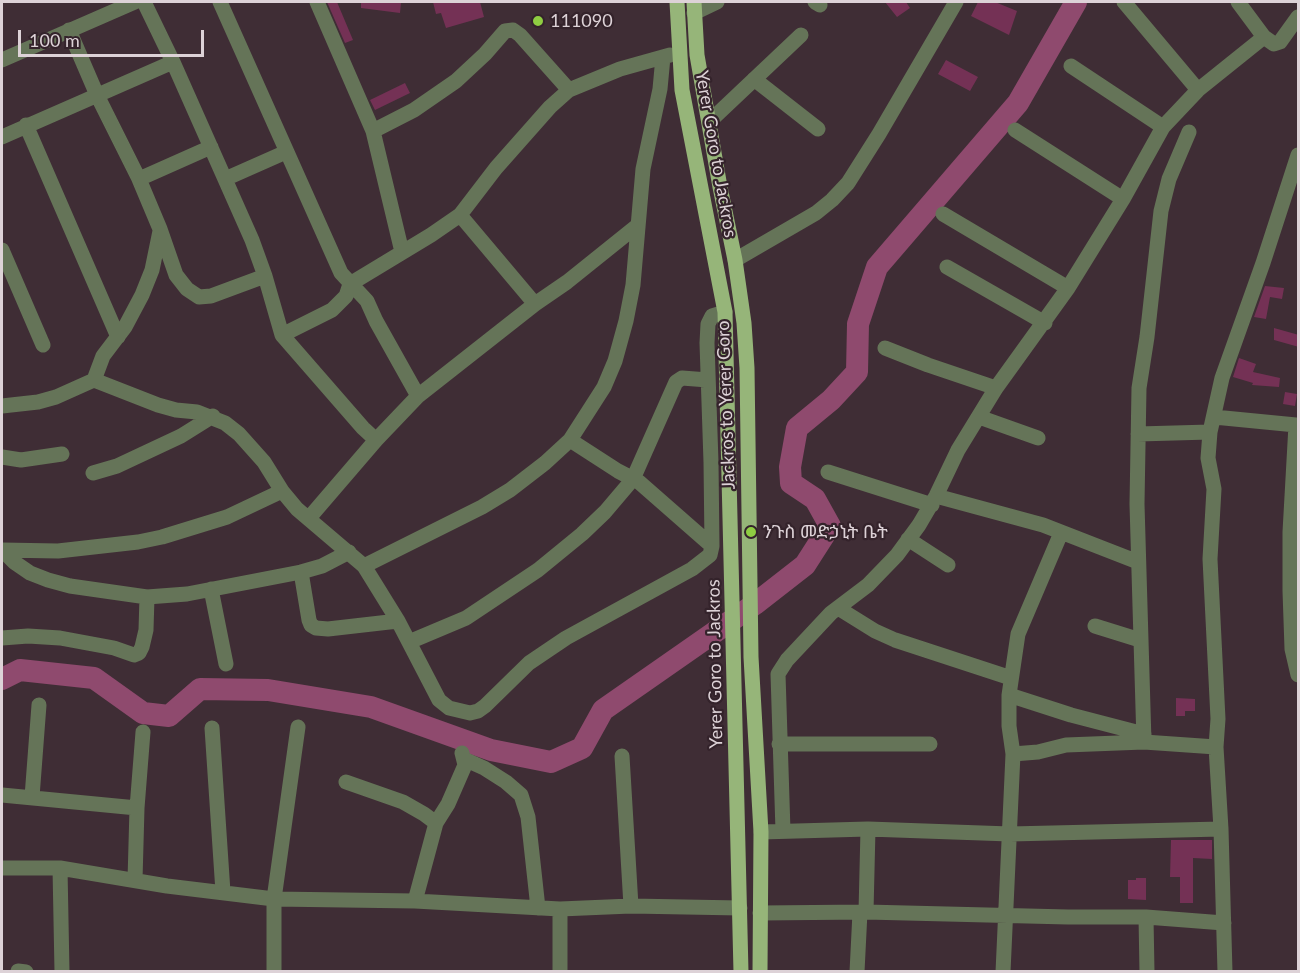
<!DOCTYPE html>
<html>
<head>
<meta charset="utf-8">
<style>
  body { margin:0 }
  #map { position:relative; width:1300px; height:973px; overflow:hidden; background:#3f2d35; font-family:Lato,sans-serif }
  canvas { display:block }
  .frame { position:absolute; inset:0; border:3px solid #ddd2d7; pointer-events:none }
  .scale { position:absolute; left:18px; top:30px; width:186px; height:27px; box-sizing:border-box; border:3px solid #ddd2d7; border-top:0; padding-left:8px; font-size:18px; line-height:21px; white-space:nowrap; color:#ddd2d7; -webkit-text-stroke:4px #34232b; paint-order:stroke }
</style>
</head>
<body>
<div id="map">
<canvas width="1300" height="973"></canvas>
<div class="frame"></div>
<div class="scale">100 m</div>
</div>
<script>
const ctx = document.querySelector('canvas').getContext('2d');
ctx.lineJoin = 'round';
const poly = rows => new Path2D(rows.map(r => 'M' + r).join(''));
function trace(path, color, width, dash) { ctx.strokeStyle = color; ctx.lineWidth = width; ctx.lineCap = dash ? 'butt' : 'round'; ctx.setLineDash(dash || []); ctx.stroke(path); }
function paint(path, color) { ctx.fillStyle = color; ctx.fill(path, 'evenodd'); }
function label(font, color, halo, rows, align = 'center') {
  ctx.font = font + ' Lato,"Noto Sans Ethiopic",sans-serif'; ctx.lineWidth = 4.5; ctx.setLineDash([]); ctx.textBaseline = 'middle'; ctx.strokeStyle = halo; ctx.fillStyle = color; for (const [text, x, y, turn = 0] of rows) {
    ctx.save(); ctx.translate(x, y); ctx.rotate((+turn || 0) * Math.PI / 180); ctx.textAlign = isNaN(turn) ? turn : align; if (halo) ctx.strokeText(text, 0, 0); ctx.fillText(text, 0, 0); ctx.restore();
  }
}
trace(poly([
  [2,679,20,670,94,678,143,713,169,716,200,689,268,690,371,707,491,750,551,762,582,748,603,710,755,604,805,565,830,526,815,499,791,483,790,467,797,428,831,400,857,372,858,324,877,267,1018,103,1076,2]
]), '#8f4a6e', 22);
paint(poly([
  [327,2,337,2,353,40,345,43],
  [361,2,401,2,400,13,361,8],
  [433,2,480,2,484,17,446,28,441,13,436,14],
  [885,2,906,2,910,8,897,17],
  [978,2,995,2,1017,11,1009,35,971,16],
  [946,60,978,77,970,91,938,74],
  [405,83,410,93,375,110,370,100],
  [1265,286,1284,288,1282,299,1270,297,1266,319,1254,317],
  [1274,328,1299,335,1299,347,1274,340],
  [1239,358,1256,364,1253,372,1280,378,1279,387,1252,385,1253,383,1233,377],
  [1285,392,1297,394,1295,406,1283,404],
  [1176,698,1195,699,1195,711,1185,711,1185,716,1176,716],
  [1171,840,1212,840,1212,859,1193,858,1193,903,1180,903,1180,877,1170,877],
  [1136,878,1146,878,1146,900,1128,899,1128,880,1136,880]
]), '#743155');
trace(poly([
  [144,2,173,62,252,240,265,276,282,335,363,428,376,440],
  [220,2,341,273,367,301,376,321,418,396],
  [317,2,373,131,402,252],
  [815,2,820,5],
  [1124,2,1198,90],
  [1238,2,1264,37,1274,44,1280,42,1298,17],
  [694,13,717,2],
  [69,30,97,95,139,179,160,229,176,275,187,289,199,297,211,296,265,276],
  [2,60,135,2],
  [1071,66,1163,127],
  [754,79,818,129],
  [709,122,801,35],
  [26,125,118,337],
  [1015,130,1123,199],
  [373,131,414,110,456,81,485,54,505,31,513,30,520,35,569,90],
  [2,137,173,62],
  [139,179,211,147],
  [225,179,286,152],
  [943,214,1068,288],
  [460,215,535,304],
  [2,250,43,345],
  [735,260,816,213,832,200,848,183,879,134,956,2],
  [947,267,1045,323],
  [282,335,332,310,346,296,350,284,431,235,460,215,496,168,550,107,569,90,620,69,670,55],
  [885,348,928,365,996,388],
  [94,380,103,356,125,327,142,295,152,270,160,231],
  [2,406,38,402,56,397,94,380,158,405,176,410,197,412,225,423,239,434,264,462,282,491,297,509,364,566,398,621,439,700,449,708,470,713,478,711,485,706,529,663,566,638,692,569,710,555,712,546,711,462,707,343,708,324,712,316,725,312],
  [979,417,1038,438],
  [1214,417,1296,425,1298,427],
  [1296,425,1290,532,1290,591,1292,649,1298,675],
  [1138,434,1210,432],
  [570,440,618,471,639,482,712,546],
  [2,457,21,460,62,454],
  [828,472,932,505],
  [93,473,117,466,181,436,213,416],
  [936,496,1043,525,1138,562],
  [309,518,376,440,418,396,535,304,567,282,638,225],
  [908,539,948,565],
  [2,550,14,562,30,573,48,580,70,586,147,597,187,594,301,572,322,566,349,552],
  [2,550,58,551,138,542,162,537,227,517,282,491],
  [364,566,482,507,510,490,545,463,570,440,604,387,615,361,626,321,633,285,643,169,660,89,663,57],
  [301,572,309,620,311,625,316,628,328,629,398,621],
  [211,589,226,664],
  [838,608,875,631,895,640,1011,678],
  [1095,626,1140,640],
  [2,638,28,636,60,638,114,648,134,655,139,653,142,647,146,630,147,597],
  [409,642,466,618,538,570,582,534,605,512,633,479,676,382,682,378,708,380],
  [1009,695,1071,715,1144,734],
  [212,728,223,892],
  [1144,742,1137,504,1139,388,1147,337,1161,211,1169,179,1189,132],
  [779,744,930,744],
  [1013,754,1038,752,1066,745,1144,742,1216,747],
  [622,756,631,906],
  [464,759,484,768,506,782,521,795,528,817,538,908],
  [346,782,403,802,424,814,436,823],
  [2,795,137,808],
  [32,797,39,705],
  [783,831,778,674,787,660,831,613,868,585,897,555,919,525,936,496,958,450,996,388,1068,288,1123,199,1163,127,1198,90,1264,37],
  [761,832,868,829,1010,834,1221,829],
  [2,868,60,868,167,886,274,899,415,901,560,909,631,906,740,908],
  [60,868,62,972],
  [135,880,137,808,143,732],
  [415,901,436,823,448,804,465,765,462,753],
  [560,909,560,972],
  [866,912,868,829],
  [760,913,866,912,1068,917,1146,917,1224,923],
  [1146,917,1147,972],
  [18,971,26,972],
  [274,972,274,899,298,727],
  [857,972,860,912],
  [1003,972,1013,754,1009,726,1009,695,1018,634,1061,533],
  [1225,972,1221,829,1216,747,1218,719,1210,559,1214,489,1208,458,1210,432,1222,378,1263,263,1298,155]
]), '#657458', 15);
trace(poly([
  [677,2,682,90,725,312,741,972],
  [694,2,697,55,720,187,735,260,744,323,747,368,751,657,761,832,760,972]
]), '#96b579', 15);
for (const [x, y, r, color] of [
  [538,21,6,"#8fcd42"],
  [751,532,6,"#8fcd42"]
]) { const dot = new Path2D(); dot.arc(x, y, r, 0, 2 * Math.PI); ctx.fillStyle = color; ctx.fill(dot); trace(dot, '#34232b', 2); }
label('18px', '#ddd2d7', '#34232b', [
  ["111090",550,21],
  ["ንጉስ መድኃኒት ቤት",763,532]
], 'left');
label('18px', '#ddd2d7', '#34232b', [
  ["Yerer Goro to Jackros",716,154,80],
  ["Jackros to Yerer Goro",726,405,-92],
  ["Yerer Goro to Jackros",715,664,-91]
]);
</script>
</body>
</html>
